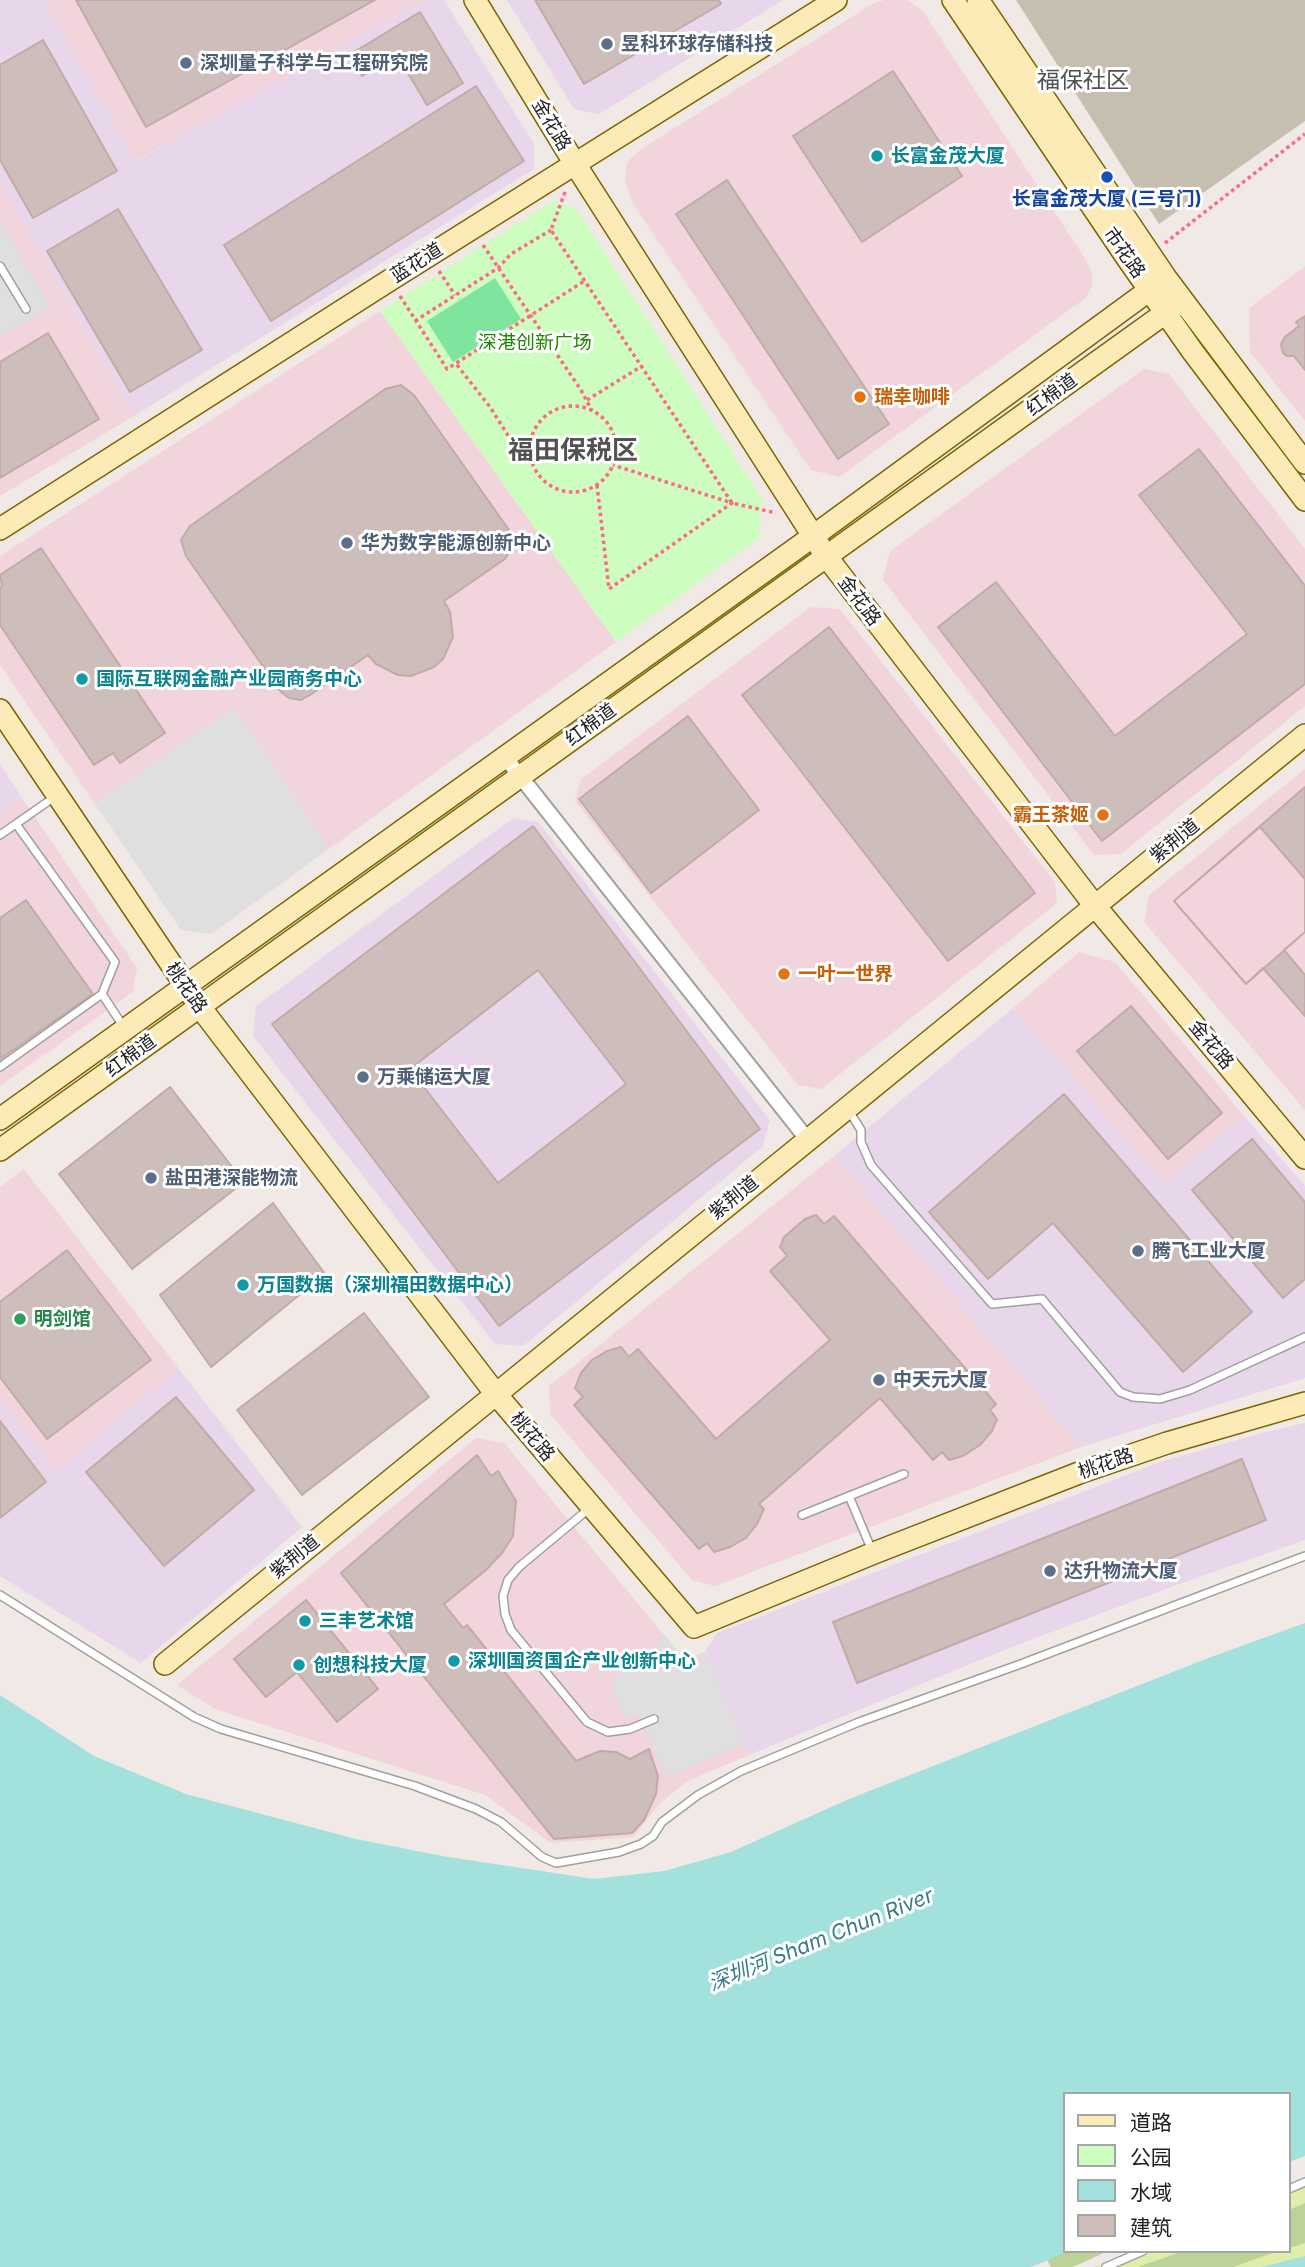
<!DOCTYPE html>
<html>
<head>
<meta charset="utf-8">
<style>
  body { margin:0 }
  #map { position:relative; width:1305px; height:2267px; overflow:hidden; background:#f1e9e5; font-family:Inter,"Noto Sans SC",sans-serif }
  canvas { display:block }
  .legend { position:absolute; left:1063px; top:2092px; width:228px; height:161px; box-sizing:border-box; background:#fff; border:2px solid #a5a5a5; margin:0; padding:9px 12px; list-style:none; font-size:21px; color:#1f1f1f }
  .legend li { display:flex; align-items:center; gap:14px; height:35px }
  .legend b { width:35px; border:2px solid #a5a5a5 }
</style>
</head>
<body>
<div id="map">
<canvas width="1305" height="2267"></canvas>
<ul class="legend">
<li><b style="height:9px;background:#fdebb7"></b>道路</li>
<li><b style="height:19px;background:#cefdc0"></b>公园</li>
<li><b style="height:19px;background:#a3e1dc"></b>水域</li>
<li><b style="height:19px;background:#cdbebb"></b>建筑</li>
</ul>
</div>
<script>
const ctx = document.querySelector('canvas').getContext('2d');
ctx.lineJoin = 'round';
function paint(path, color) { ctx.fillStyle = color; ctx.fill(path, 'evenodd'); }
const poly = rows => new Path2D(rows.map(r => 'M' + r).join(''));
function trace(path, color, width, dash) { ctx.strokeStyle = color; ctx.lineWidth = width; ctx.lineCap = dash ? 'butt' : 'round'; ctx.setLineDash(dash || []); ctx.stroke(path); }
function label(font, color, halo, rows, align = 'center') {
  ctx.font = font + ' Inter,"Noto Sans SC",sans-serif'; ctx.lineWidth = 6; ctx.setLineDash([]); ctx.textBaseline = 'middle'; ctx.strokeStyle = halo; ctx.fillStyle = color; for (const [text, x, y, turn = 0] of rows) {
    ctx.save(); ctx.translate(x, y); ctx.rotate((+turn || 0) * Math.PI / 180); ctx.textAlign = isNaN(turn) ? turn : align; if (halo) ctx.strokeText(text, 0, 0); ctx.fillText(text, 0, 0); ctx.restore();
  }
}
paint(poly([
  [44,0,426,0,135,161],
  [885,0,908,0,923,11,1086,260,1092,273,1092,285,1087,297,839,477,811,470,632,202,625,181,627,162,641,149,874,3],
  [0,180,134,416,0,496],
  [1305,266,1305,421,1250,352,1249,308],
  [380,311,616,642,329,849,234,707,95,804,0,665,0,556],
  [1144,369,1169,374,1305,549,1305,706,1121,854,1094,855,883,580,890,551],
  [811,607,840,609,1055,882,1057,903,821,1089,798,1085,575,801,581,779],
  [1305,769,1305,1110,1144,922,1149,895],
  [22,798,137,968,133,992,0,1086,0,813],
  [1079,952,1115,962,1245,1117,1165,1185,1013,1008],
  [834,1156,1081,1447,715,1586,692,1580,550,1414,549,1386],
  [24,1169,179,1369,56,1472,0,1398,0,1187],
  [476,1438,504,1443,685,1660,705,1652,749,1755,688,1781,659,1804,634,1837,551,1843,485,1795,215,1709,177,1685]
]), '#f2d4dc');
paint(poly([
  [0,0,44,0,136,161,426,0,444,0,534,144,534,169,134,416,0,180],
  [507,0,783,0,599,114,574,109],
  [0,764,22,798,0,813],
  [513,818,538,822,770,1120,763,1146,523,1346,495,1344,253,1036,256,1006],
  [1013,1008,1165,1184,1245,1117,1305,1186,1305,1378,1081,1447,834,1156],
  [179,1369,302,1527,141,1663,0,1576,0,1398,56,1471],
  [1305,1423,1305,1540,1179,1584,1012,1647,749,1755,705,1652,717,1633,1160,1462,1258,1434]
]), '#e8d7ea');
paint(poly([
  [1016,0,1305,0,1305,121,1159,224]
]), '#c6bfb0');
paint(poly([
  [1305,2182,1305,2267,1094,2267,1133,2251,1289,2251,1289,2188]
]), '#e0eda9');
paint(poly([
  [1305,2203,1305,2243,1289,2248,1289,2210],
  [1039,2246,1065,2251,1108,2251,1073,2267,1051,2267],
  [1183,2251,1278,2251,1233,2267,1138,2267]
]), '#bbd298');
paint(poly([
  [554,200,578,211,762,499,759,538,616,642,380,311]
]), '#cefdc0');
paint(poly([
  [495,278,521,319,453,362,427,321]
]), '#7fe49e');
paint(poly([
  [0,220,51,307,0,337],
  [234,707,329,849,211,934,181,930,95,804],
  [665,1635,685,1660,705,1652,744,1744,666,1777,639,1714,625,1719,614,1695,614,1665,647,1651,658,1644]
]), '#dfdfdf');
paint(poly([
  [1305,1623,1305,2156,1289,2162,1289,2094,1065,2094,1065,2251,1070,2251,1031,2267,0,2267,0,1695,94,1756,186,1794,356,1839,442,1856,594,1879,664,1871,731,1852,849,1799,1211,1657],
  [1305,2256,1305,2267,1262,2267]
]), '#a3e1dc');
const building = poly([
  [76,0,375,0,146,127,76,0],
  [535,0,719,0,721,4,584,84,535,0],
  [420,12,463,83,427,105,397,55,362,76,349,55,420,12],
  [43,40,117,171,33,218,0,160,0,65,43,40],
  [893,71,962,176,862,242,793,136,893,71],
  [476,86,524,161,271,321,224,245,476,86],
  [727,180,889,424,838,459,676,214,727,180],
  [118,209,202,350,130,392,47,251,118,209],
  [1305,316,1305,370,1294,356,1287,356,1283,353,1281,344,1285,337,1299,326,1296,322,1305,316],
  [48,333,99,419,0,478,0,362,48,333],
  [401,385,414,395,509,530,513,546,505,559,444,601,450,612,453,637,443,659,434,667,411,676,398,675,376,664,368,655,310,695,301,700,289,698,281,692,186,556,181,540,190,526,385,389,401,385],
  [1199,449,1305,586,1305,684,1102,841,938,627,996,582,1115,736,1247,634,1139,495,1199,449],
  [41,548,165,733,120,763,113,753,94,765,0,625,0,587,2,586,0,575,41,548],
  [829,627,1035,893,948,961,742,695,829,627],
  [688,716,759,810,651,893,579,799,688,716],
  [1305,787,1305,932,1284,950,1305,975,1305,1016,1263,968,1246,984,1174,901,1305,787],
  [533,826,760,1129,499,1326,272,1024,533,826],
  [538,970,626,1084,498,1183,410,1069,538,970],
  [1260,827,1305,879,1305,932,1246,984,1174,901,1260,827],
  [26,900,93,994,0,1059,0,918,26,900],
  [1131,1006,1222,1113,1168,1159,1077,1051,1131,1006],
  [170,1087,244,1182,132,1269,59,1174,170,1087],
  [1064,1094,1252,1312,1183,1372,1053,1223,988,1279,929,1212,1064,1094],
  [1252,1139,1305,1202,1305,1279,1283,1298,1192,1190,1252,1139],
  [273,1203,325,1274,211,1367,160,1295,273,1203],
  [816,1215,824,1224,834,1216,996,1404,990,1410,997,1419,992,1431,980,1445,963,1456,949,1460,942,1452,933,1460,880,1398,759,1504,764,1509,757,1524,746,1538,730,1547,714,1552,707,1543,699,1549,574,1405,583,1397,575,1388,581,1373,592,1360,607,1351,621,1347,629,1357,638,1349,716,1439,830,1340,770,1271,787,1256,780,1247,784,1237,805,1219,816,1215],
  [67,1250,151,1360,47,1439,0,1377,0,1302,67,1250],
  [364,1313,429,1397,302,1495,237,1410,364,1313],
  [176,1397,254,1490,164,1566,86,1472,176,1397],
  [0,1421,46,1482,0,1518,0,1421],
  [477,1455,491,1476,498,1471,516,1501,513,1536,502,1553,486,1570,444,1604,463,1628,467,1625,576,1761,600,1751,616,1752,630,1759,649,1749,658,1776,656,1794,644,1820,632,1833,554,1839,341,1573,477,1455],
  [1242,1459,1266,1520,857,1683,833,1622,1242,1459],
  [306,1600,378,1689,337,1722,297,1672,266,1697,234,1659,306,1600]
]);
paint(building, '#cdbebb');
trace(building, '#c3aaa7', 2);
const lane = poly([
  [0,266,26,309],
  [0,835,56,796],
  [102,994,123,1026],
  [0,1067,102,994,115,962,16,824],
  [849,1111,861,1130,861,1142,871,1165,992,1304,1042,1299,1120,1392,1133,1397,1160,1399,1190,1390,1305,1337],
  [849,1496,873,1553],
  [591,1507,519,1567,508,1580,503,1596,505,1614,511,1630,587,1722,608,1732,630,1729,654,1719],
  [802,1515,904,1474],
  [0,1595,194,1717,221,1729,415,1786,476,1809,501,1822,542,1857,556,1863,619,1852,641,1844,653,1836,662,1822,698,1795,741,1771,859,1722,1018,1665,1305,1556],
  [1289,2189,1305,2182],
  [1106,2267,1143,2251]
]);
const street = poly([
  [505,757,807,1139]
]);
const secondary = poly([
  [475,0,575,164,826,556,1095,906,1305,1158],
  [953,0,1127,258,1193,352,1305,500],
  [978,0,1166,278,1305,463],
  [0,529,390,280,836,0],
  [0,710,200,1007,495,1393,694,1627,874,1553,1079,1473,1167,1443,1305,1403],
  [0,1119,812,537,1166,278],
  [0,1150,1182,301],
  [165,1664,1305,735]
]);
trace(lane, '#a0a0a0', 10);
trace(street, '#a0a0a0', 18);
trace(secondary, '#7d6400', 24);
trace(poly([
  [565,192,551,230,732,503,776,513],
  [1165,243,1305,134],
  [483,245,581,390,592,411],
  [439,271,455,295],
  [400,296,447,369,586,280],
  [415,321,498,268,511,254,551,230],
  [457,365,490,407,516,448,532,463],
  [587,400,642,366],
  '530 449a43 43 0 1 1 86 0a43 43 0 1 1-86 0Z',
  [597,485,609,589,732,503,613,465]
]), '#ff6887', 3.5, [3.5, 3.5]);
trace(lane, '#fff', 7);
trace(street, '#fff', 14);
trace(secondary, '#fdebb7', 21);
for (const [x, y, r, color] of [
  [607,44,7,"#5c6f8a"],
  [186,63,7,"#5c6f8a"],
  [877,156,7,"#0f9aa8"],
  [1107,177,7,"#1a4fb4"],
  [860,397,7,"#e8710a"],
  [347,543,7,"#5c6f8a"],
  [82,679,7,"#0f9aa8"],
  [1103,815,7,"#e8710a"],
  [784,974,7,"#e8710a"],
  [363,1077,7,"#5c6f8a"],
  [151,1178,7,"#5c6f8a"],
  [1138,1251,7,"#5c6f8a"],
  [243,1285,7,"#0f9aa8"],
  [20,1319,7,"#2e9e5b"],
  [879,1380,7,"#5c6f8a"],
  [1050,1571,7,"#5c6f8a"],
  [305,1621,7,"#0f9aa8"],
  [454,1661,7,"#0f9aa8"],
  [299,1665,7,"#0f9aa8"]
]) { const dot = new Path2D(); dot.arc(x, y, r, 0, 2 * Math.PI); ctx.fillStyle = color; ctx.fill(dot); trace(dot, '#fff', 2.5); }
label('bold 19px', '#4e5e75', '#fff', [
  ["昱科环球存储科技",621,44],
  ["深圳量子科学与工程研究院",200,63],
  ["华为数字能源创新中心",361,543],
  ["万乘储运大厦",377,1077],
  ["盐田港深能物流",165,1178],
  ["腾飞工业大厦",1152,1251],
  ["中天元大厦",893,1380],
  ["达升物流大厦",1064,1571]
], 'left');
label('19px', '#1f1f1f', '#fff', [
  ["金花路",551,125,59],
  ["市花路",1124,253,55],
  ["蓝花道",417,263,-32],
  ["红棉道",1052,395,-36],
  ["金花路",859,601,53],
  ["红棉道",591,725,-36],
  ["紫荆道",1175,841,-39],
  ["桃花路",186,988,55],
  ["金花路",1211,1045,50],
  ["红棉道",131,1056,-36],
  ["紫荆道",734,1198,-39],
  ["桃花路",532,1437,50],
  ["桃花路",1106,1464,-19],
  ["紫荆道",295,1557,-39]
]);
label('bold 19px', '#0d838f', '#fff', [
  ["长富金茂大厦",891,156],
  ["国际互联网金融产业园商务中心",96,679],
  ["万国数据（深圳福田数据中心）",257,1285],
  ["三丰艺术馆",319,1621],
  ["深圳国资国企产业创新中心",468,1661],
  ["创想科技大厦",313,1665]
], 'left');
label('bold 19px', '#164399', '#fff', [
  ["长富金茂大厦 (三号门)",1107,199]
]);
label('19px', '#228605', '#fff', [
  ["深港创新广场",535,343]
]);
label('bold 19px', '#c56008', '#fff', [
  ["瑞幸咖啡",874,397],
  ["霸王茶姬",1089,815,"right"],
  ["一叶一世界",798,974]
], 'left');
label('bold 19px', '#27864d', '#fff', [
  ["明剑馆",34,1319]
], 'left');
label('italic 21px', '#397c8c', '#fff', [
  ["深圳河 Sham Chun River",821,1940,-22]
]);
label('23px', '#525252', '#fff', [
  ["福保社区",1083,81]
]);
label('bold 26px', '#525252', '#fff', [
  ["福田保税区",573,451]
]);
</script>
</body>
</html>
